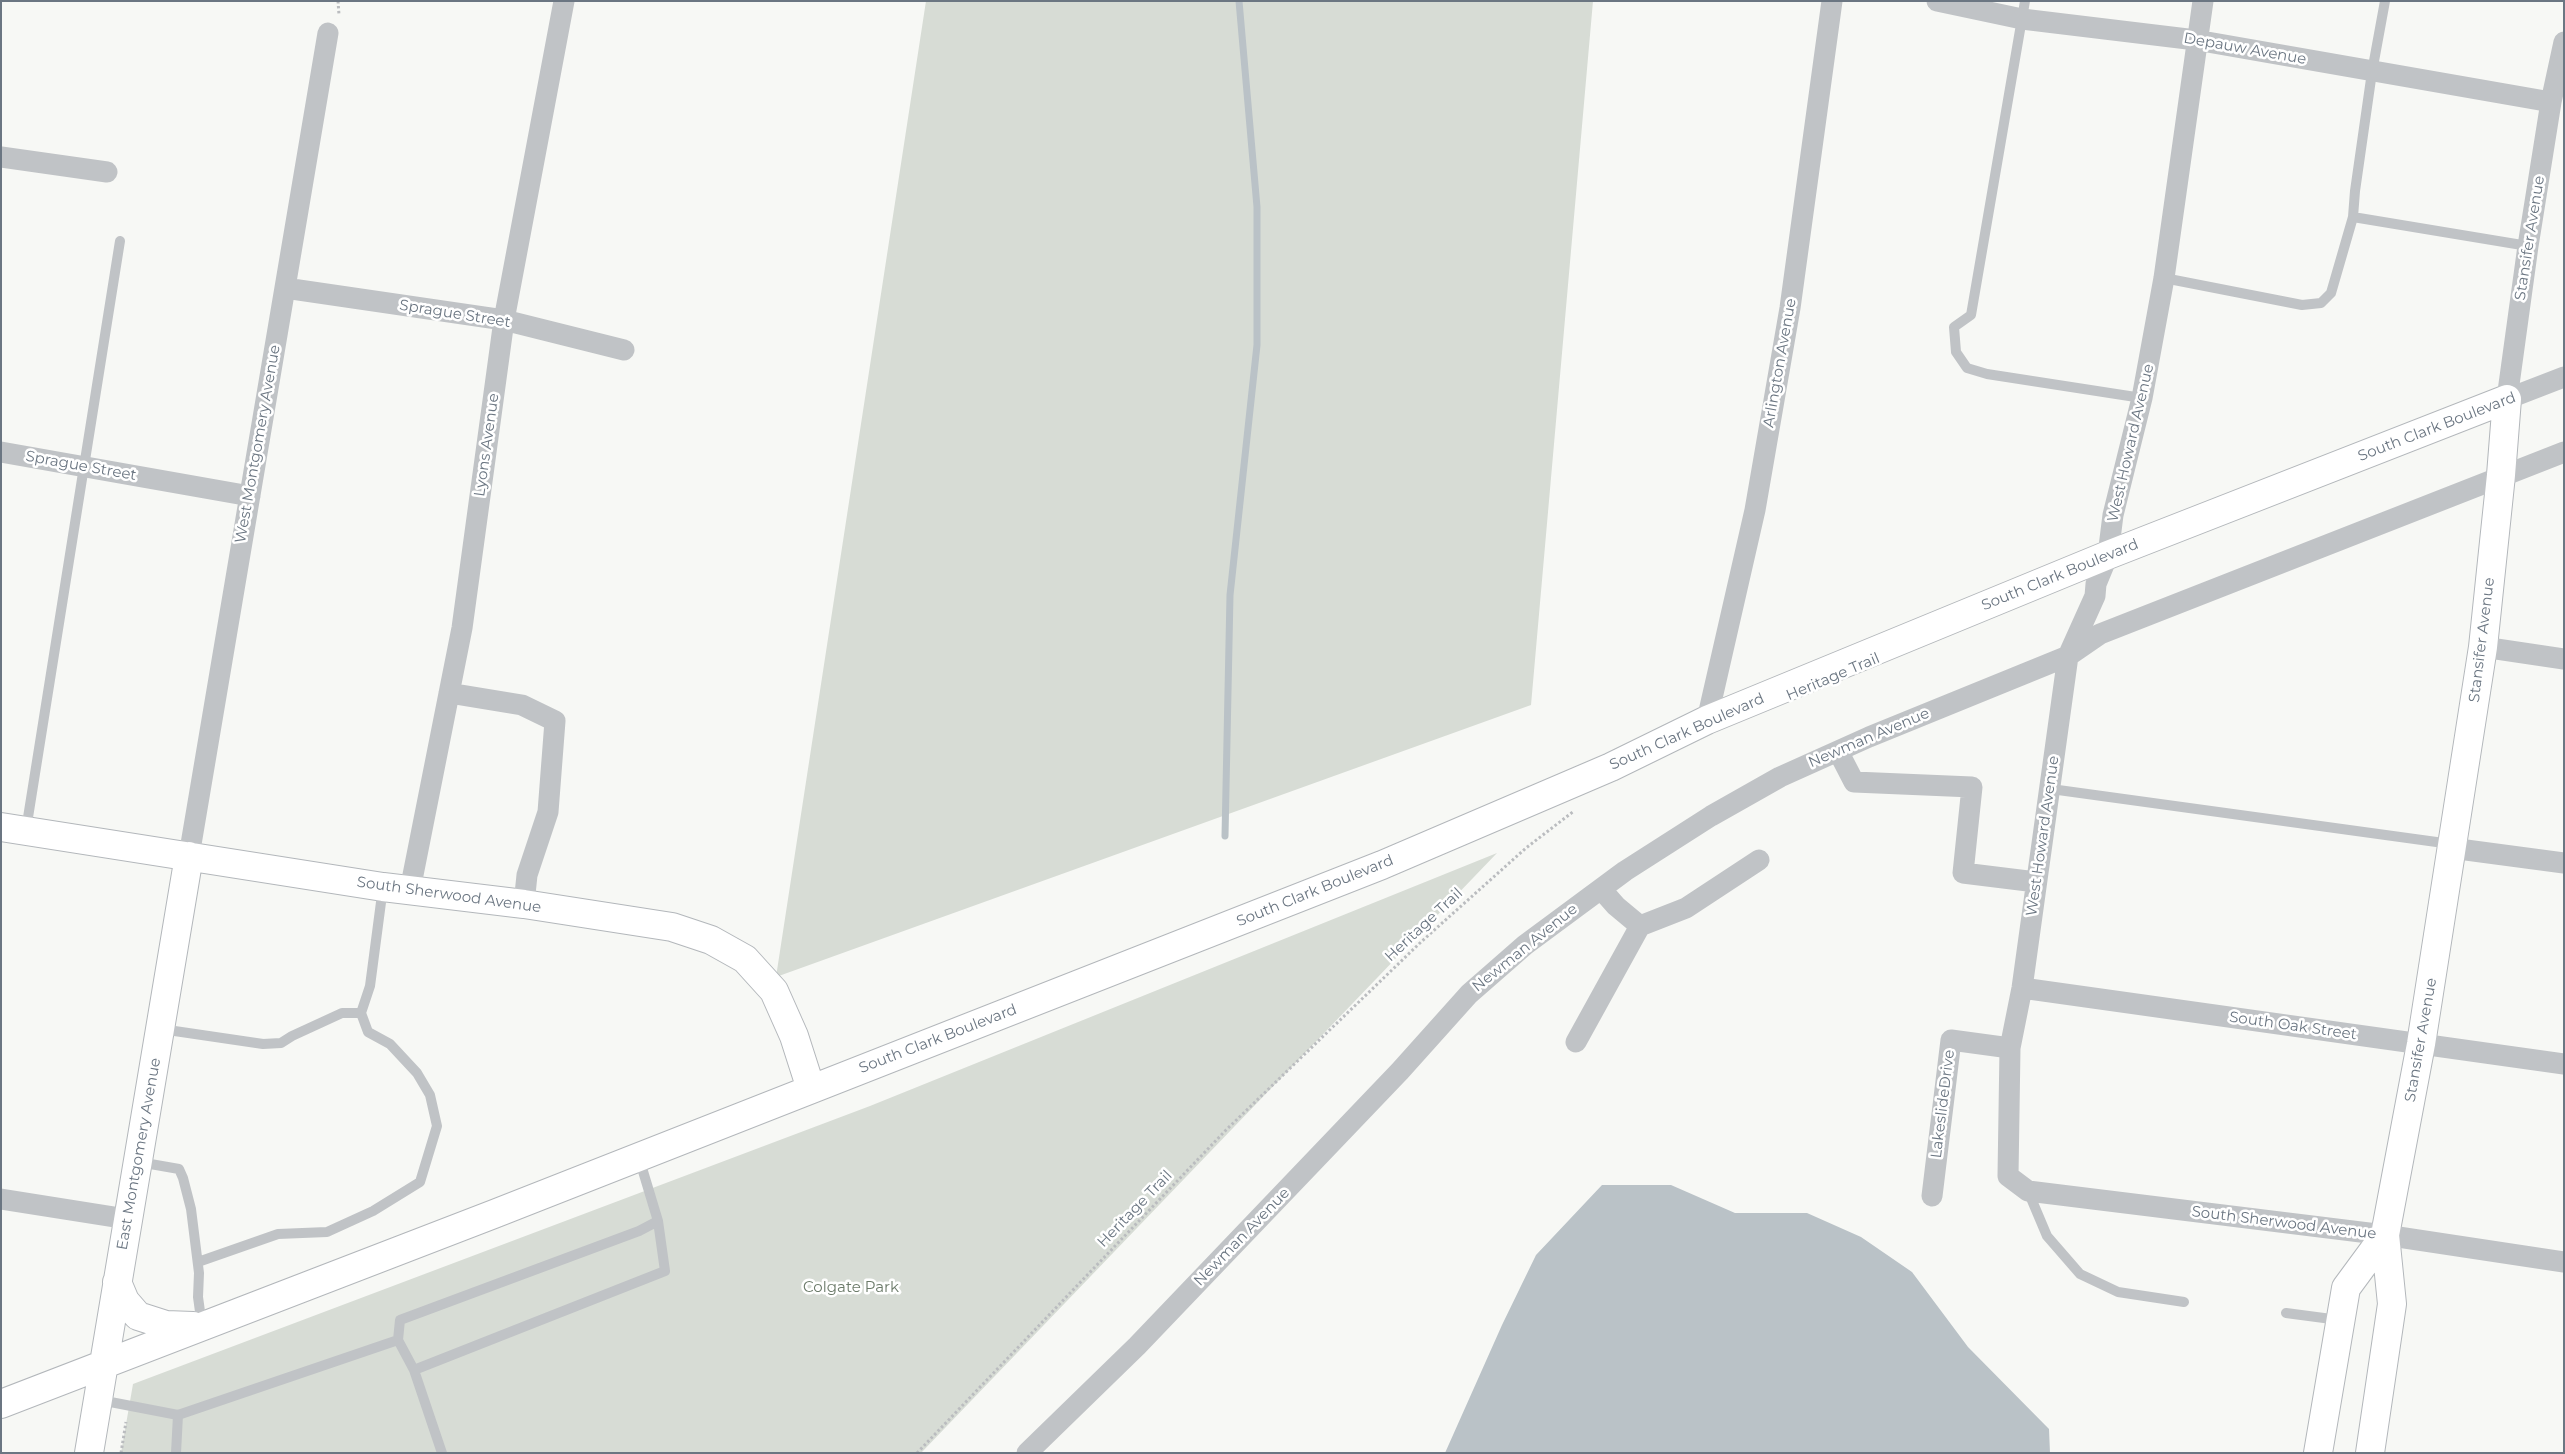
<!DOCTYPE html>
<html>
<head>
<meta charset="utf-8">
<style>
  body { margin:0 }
  #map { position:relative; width:2565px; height:1454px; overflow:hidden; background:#f7f8f5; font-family:Montserrat,sans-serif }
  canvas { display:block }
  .frame { position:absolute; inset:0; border:2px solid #6b7682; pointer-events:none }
</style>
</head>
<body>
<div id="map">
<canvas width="2565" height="1454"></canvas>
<div class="frame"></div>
</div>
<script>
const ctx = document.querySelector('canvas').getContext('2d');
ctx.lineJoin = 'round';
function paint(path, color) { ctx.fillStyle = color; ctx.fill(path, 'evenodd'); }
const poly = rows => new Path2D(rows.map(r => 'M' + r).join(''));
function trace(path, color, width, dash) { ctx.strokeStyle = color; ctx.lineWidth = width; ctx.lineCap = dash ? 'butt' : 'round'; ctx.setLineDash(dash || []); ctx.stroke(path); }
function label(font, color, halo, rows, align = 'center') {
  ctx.font = font + ' Montserrat,sans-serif'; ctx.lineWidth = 5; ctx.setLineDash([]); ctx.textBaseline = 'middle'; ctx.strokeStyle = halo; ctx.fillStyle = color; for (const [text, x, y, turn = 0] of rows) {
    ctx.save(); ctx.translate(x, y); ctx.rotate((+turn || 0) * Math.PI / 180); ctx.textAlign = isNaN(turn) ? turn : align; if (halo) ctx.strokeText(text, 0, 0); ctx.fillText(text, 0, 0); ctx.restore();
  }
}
paint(poly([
  [926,1,1593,1,1531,705,776,977],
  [1497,853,921,1453,121,1453,133,1384,870,1106]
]), '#d7dcd5');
paint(poly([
  [1602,1185,1671,1185,1735,1213,1807,1213,1861,1237,1912,1272,1968,1347,2049,1429,2050,1453,1445,1453,1502,1325,1536,1255]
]), '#bac2c7');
trace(poly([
  [1225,836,1230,595,1257,345,1257,207,1239,1]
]), '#bac2c7', 7);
const secondary = poly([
  [1,827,383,887,524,904,672,927,711,940,745,959,774,991,794,1036,811,1089],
  [117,1282,125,1301,138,1316,166,1325,193,1326],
  [1,1404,494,1214,1382,865,1611,767,1707,720,2108,555,2507,399,2501,475,2483,647,2421,1044,2385,1235,2392,1304,2370,1453],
  [89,1453,189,856],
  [2318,1453,2346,1288,2385,1235]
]);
trace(secondary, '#b3b7bb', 30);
trace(poly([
  [338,1,339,15],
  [121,1453,126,1422],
  [917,1453,1226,1130,1421,942,1526,848,1574,811]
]), '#babcbf', 3, [2.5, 2.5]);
trace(poly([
  [2025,1,1971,315,1954,327,1956,352,1967,368,1987,374,2142,398],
  [2353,217,2355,191,2372,72,2385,1],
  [2164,278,2302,305,2321,303,2331,293,2353,217,2528,246],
  [2051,789,2451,844],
  [26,830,120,241],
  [161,1029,263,1044,281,1043,292,1036,342,1013,361,1013],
  [139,1162,179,1169,183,1178,191,1209,199,1273,198,1297,202,1326],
  [2028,1191,2047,1236,2080,1274,2118,1292,2184,1302],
  [198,1262,278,1234,327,1232,373,1211,420,1182,437,1126,430,1095,417,1073,390,1044,368,1032,361,1013,370,986,383,887],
  [2286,1313,2339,1320],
  [414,1370,665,1271,658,1221,639,1158],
  [100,1400,178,1415,398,1340],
  [176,1453,178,1415],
  [442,1453,414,1370,398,1340,400,1320,639,1231,658,1221]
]), '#c0c3c6', 10);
trace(poly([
  [1937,1,2022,19,2196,40,2551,102],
  [2203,1,2164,278,2142,398,2113,515,2108,555,2096,584,2095,596,2068,656,2022,988,2010,1048,2008,1176,2028,1191,2385,1235,2564,1262],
  [2564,42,2551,102,2528,246,2507,399,2564,377],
  [1,157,107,172],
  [285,288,504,320,624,350],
  [1,452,250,496],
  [2483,647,2564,659],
  [449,693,522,705,555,721,548,812,527,875,524,904],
  [1707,720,1755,510,1790,308,1832,1],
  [1838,751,1854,782,1972,787,1963,873,2036,882],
  [2451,848,2564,863],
  [189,856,328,33],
  [1601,889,1616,906,1640,926,1686,908,1759,860],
  [410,890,462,628,504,320,564,1],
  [2022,988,2564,1064],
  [1576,1042,1640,926],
  [1932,1196,1951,1040,2010,1048],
  [1,1199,127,1219],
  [1027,1453,1137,1346,1400,1071,1469,994,1525,945,1625,871,1711,816,1780,777,1869,737,2068,656,2100,634,2564,452]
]), '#c0c3c6', 21);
trace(secondary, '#fff', 28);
label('15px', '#6b7682', '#fff', [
  ["Depauw Avenue",2245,49,10],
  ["Stansifer Avenue",2530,238,-81],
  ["Sprague Street",455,314,9],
  ["Arlington Avenue",1780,363,-80],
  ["South Clark Boulevard",2437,427,-21],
  ["West Howard Avenue",2131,443,-77],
  ["West Montgomery Avenue",258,444,-80],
  ["Lyons Avenue",487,445,-82],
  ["Sprague Street",81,466,10],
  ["South Clark Boulevard",2060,575,-22],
  ["Stansifer Avenue",2482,640,-83],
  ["Heritage Trail",1833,677,-23],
  ["South Clark Boulevard",1687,732,-24],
  ["Newman Avenue",1869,738,-23],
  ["West Howard Avenue",2043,836,-82],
  ["South Clark Boulevard",1315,891,-22],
  ["South Sherwood Avenue",449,895,8],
  ["Heritage Trail",1424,925,-43],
  ["Newman Avenue",1525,948,-39],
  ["South Oak Street",2293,1026,8],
  ["South Clark Boulevard",938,1039,-21],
  ["Stansifer Avenue",2421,1040,-80],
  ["LakeslideDrive",1943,1104,-83],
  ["East Montgomery Avenue",139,1154,-80],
  ["Heritage Trail",1135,1209,-46],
  ["South Sherwood Avenue",2284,1223,7],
  ["Newman Avenue",1242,1237,-46]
]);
label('15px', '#6b7a69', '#fff', [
  ["Colgate Park",851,1288]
]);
</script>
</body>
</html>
